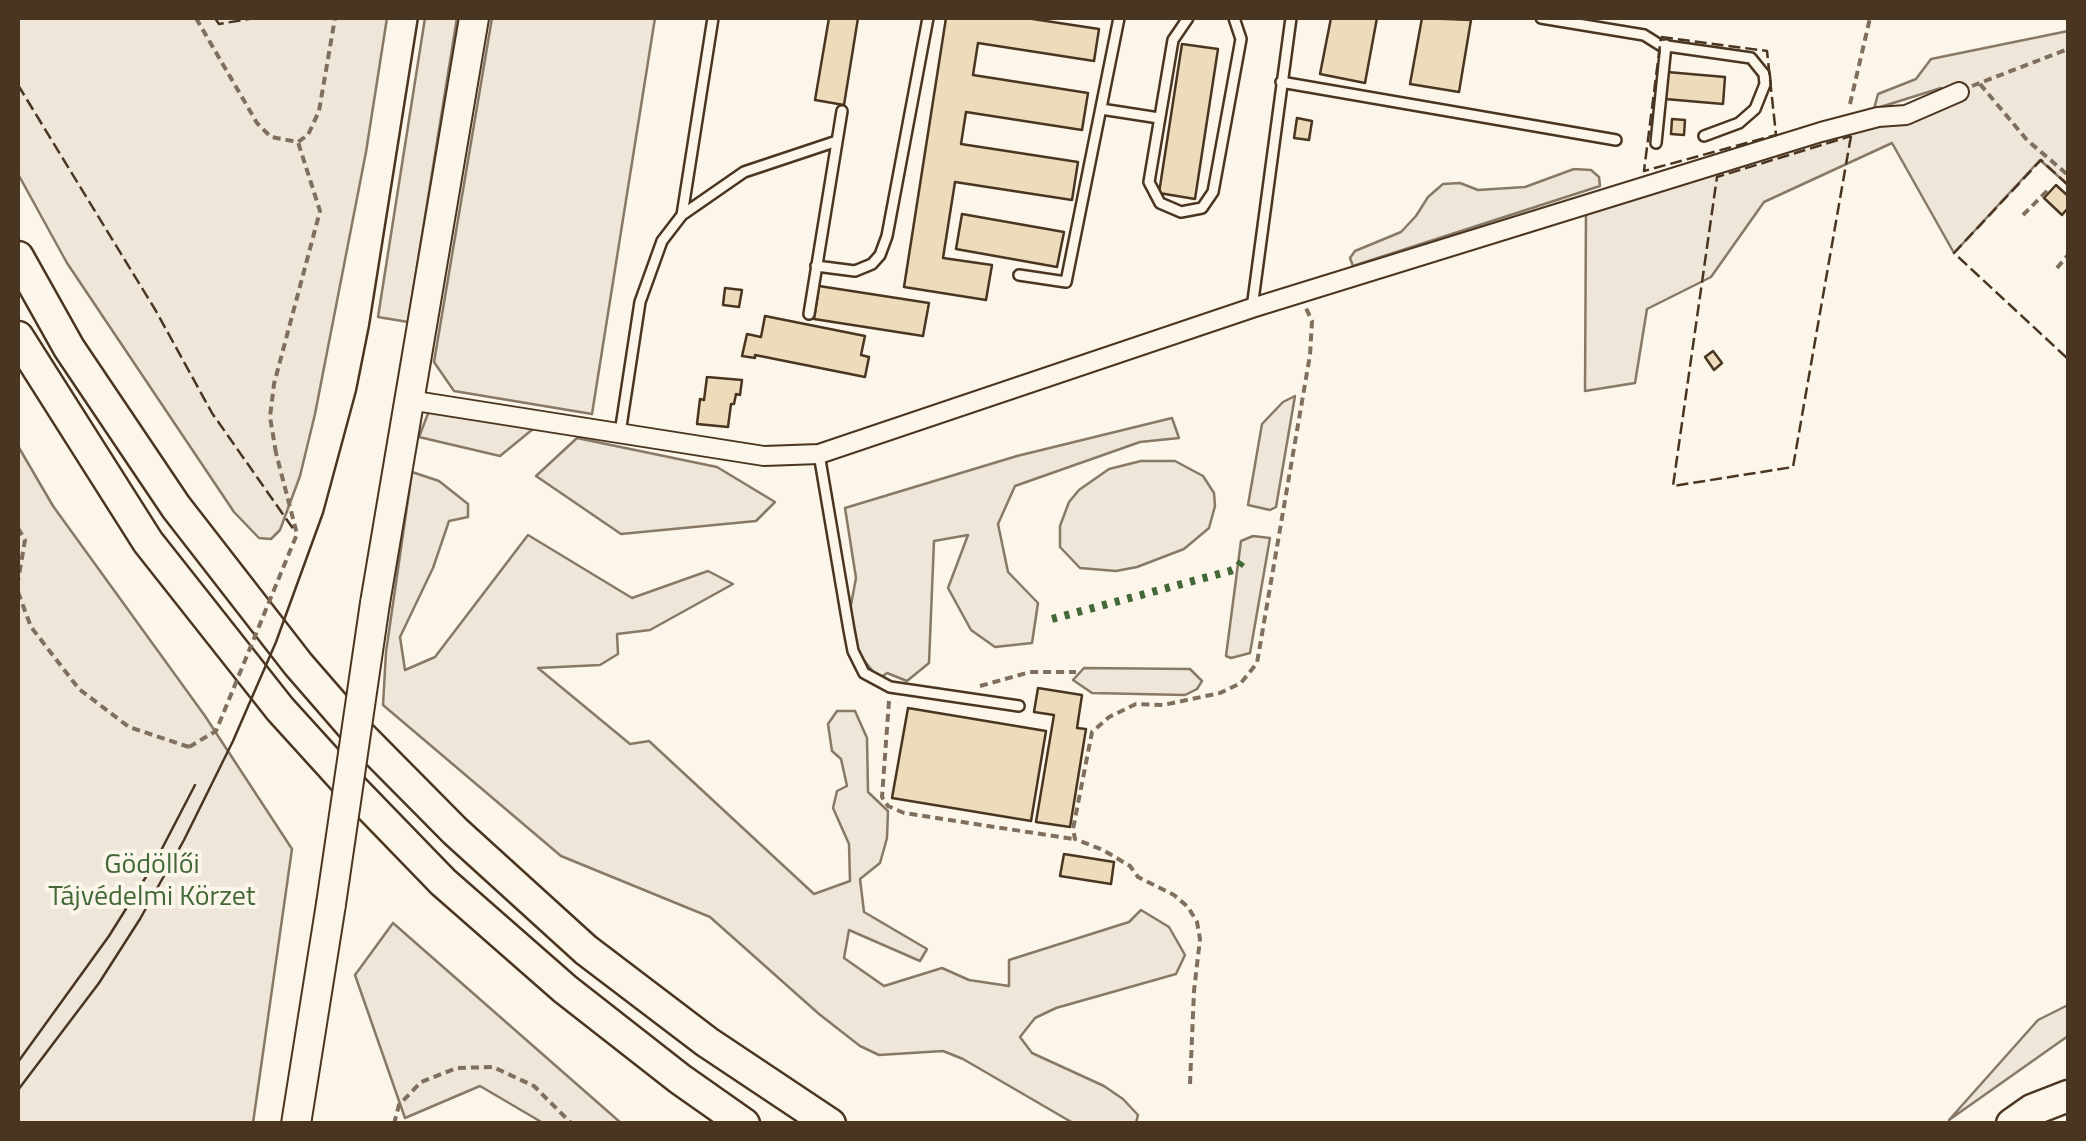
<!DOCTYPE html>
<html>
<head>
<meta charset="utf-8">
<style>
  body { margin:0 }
  #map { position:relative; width:2086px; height:1141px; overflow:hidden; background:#fbf6e9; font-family:"Titillium Web",sans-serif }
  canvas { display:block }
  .frame { position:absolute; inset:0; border:20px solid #4a3520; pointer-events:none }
</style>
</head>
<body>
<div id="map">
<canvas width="2086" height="1141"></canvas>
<div class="frame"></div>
</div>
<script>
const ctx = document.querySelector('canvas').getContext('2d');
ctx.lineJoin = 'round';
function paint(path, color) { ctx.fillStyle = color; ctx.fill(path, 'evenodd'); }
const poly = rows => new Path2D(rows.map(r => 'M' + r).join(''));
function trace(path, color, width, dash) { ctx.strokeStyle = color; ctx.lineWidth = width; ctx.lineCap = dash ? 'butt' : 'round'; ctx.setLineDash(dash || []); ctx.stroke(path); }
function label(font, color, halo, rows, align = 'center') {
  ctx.font = font + ' "Titillium Web",sans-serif'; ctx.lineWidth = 8; ctx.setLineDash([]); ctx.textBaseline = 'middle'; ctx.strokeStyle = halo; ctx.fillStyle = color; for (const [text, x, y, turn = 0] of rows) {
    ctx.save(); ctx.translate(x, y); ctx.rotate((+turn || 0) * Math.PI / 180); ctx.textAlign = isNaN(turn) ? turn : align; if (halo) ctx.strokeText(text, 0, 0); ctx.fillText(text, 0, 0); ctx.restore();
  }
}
const green = poly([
  [18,18,387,18,366,152,315,414,300,476,280,530,271,539,259,538,234,512,67,263,18,174,18,18],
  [425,18,457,18,408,322,378,317,425,18],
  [492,18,655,18,592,414,454,391,434,362,492,18],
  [2068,31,2068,185,2040,160,1954,253,1892,143,1764,202,1711,277,1647,309,1635,383,1585,391,1586,209,1947,103,1941,88,1874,109,1878,94,1916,79,1931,59,2068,31],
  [1574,169,1591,170,1599,177,1600,186,1353,266,1350,258,1355,251,1401,232,1416,216,1428,197,1443,184,1460,183,1478,190,1525,187,1574,169],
  [1295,396,1276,507,1270,510,1248,505,1262,424,1283,402,1295,396],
  [429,411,533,429,500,456,419,437,429,411],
  [1172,418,1179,438,1140,442,1015,486,998,524,1008,572,1038,603,1032,643,995,647,971,630,948,588,968,535,934,541,929,663,907,681,887,673,879,679,858,653,850,610,856,578,845,508,1017,456,1172,418],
  [577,438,717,467,775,502,756,521,621,534,536,476,577,438],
  [18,446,53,506,205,716,292,849,253,1123,18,1123,18,446],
  [1141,461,1175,461,1203,476,1214,493,1215,506,1209,528,1184,549,1137,567,1116,571,1080,568,1060,547,1060,526,1069,502,1079,490,1109,469,1141,461],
  [412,472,439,481,468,504,468,517,449,521,433,568,400,637,405,670,435,657,528,535,632,598,708,571,733,584,650,630,617,634,618,654,600,665,538,668,630,744,649,741,814,894,850,881,849,844,833,808,837,791,847,786,841,759,832,751,828,724,837,711,855,711,867,738,868,792,888,811,887,838,880,863,860,879,864,912,927,949,920,961,849,930,844,958,884,986,942,968,969,980,1009,986,1009,960,1129,922,1141,910,1169,927,1185,955,1176,974,1056,1008,1035,1018,1020,1037,1032,1053,1104,1086,1123,1099,1138,1115,1136,1123,1073,1123,963,1059,943,1051,879,1055,860,1046,819,1014,710,917,561,856,383,705,386,652,412,472],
  [1253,536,1270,538,1250,653,1231,658,1226,656,1241,541,1253,536],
  [1084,668,1190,669,1202,681,1197,689,1185,695,1092,693,1073,680,1084,668],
  [393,923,621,1123,543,1123,480,1086,405,1118,355,975,393,923],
  [2068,1005,2068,1036,1949,1120,2038,1020,2068,1005]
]);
paint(green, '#ede6d9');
trace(green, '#887966', 2.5);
const building = poly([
  [829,18,858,18,844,105,815,100,829,18],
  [946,18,1026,18,1099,29,1094,61,978,43,973,75,1088,93,1082,130,966,112,961,144,1078,162,1072,200,955,182,943,258,992,265,986,300,904,287,946,18],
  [1331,18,1377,18,1365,83,1320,74,1331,18],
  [1422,18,1471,20,1459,92,1410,84,1422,18],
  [1182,44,1218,49,1195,199,1159,193,1182,44],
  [1667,72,1725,77,1723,104,1665,99,1667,72],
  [1297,118,1312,121,1309,140,1294,138,1297,118],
  [1672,119,1685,120,1684,135,1671,134,1672,119],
  [2056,185,2068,196,2068,208,2062,215,2044,198,2056,185],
  [962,214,1064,232,1057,267,956,249,962,214],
  [819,286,929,303,923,336,814,319,819,286],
  [725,288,742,290,739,307,723,305,725,288],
  [765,316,865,336,861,355,869,357,865,377,755,355,755,358,742,356,747,334,761,337,765,316],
  [1713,351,1722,363,1714,370,1705,357,1713,351],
  [707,377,742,380,740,395,736,394,734,404,731,404,728,427,697,424,700,399,704,400,707,377],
  [1038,688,1082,695,1077,728,1086,729,1070,827,1036,822,1054,715,1034,712,1038,688],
  [908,708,1046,731,1031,821,892,798,908,708],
  [1064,854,1114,862,1111,884,1060,876,1064,854]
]);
paint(building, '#ecdcbc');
trace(building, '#4a3520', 2.5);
const service = poly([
  [1188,18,1173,40,1149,182,1160,203,1181,212,1202,208,1213,192,1241,39,1234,18],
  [1541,18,1644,35,1660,45,1751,58,1764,74,1765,84,1755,109,1739,123,1704,136],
  [1281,82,1616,140],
  [1101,109,1159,118],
  [1656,143,1666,45],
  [682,215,713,18],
  [816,266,855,271,872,264,880,255,887,236,928,18],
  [1019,275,1066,282,1119,18],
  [1252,308,1291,18],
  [809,314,842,111],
  [620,433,640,302,662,241,682,215,744,172,837,141],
  [819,454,849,630,853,651,864,673,890,687,1019,706]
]);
const minor = poly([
  [409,400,764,456,819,454,1252,308,1821,132,1878,117,1906,115,1959,92]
]);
const primary = poly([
  [375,603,474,18],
  [296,1124,331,904]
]);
const motorway = poly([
  [18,257,69,348,176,507,298,664,357,732,455,831,586,950,707,1042,830,1124],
  [18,337,148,542,280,709,349,785,443,882,565,989,680,1079,744,1124],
  [2012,1124,2032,1110,2068,1096]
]);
trace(service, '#4a3520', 14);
trace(minor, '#4a3520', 22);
trace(primary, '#4a3520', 32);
trace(motorway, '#4a3520', 35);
trace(poly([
  [196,18,257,123,271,137,298,142,308,135,319,111,335,18],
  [1980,84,2027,140,2068,175],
  [1972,86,2068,49],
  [1850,104,1870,18],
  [2023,215,2049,189],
  [2057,268,2068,255],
  [276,453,270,417,274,384,320,211,298,142],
  [18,528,25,540,18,581],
  [18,592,31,627,79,689,129,727,189,747],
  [980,686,1030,672,1076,672],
  [889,701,882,797,888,806,904,813,1073,839],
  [1190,1084,1194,991,1200,939,1197,922,1188,907,1174,895,1138,877,1130,866,1103,850,1075,839,1073,829,1092,732,1109,717,1136,704,1163,705,1220,693,1241,683,1257,663,1310,355,1312,321,1306,308],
  [394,1124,399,1105,421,1082,457,1068,493,1067,534,1086,572,1124]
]), '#7f6f5c', 4, [8, 5]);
trace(service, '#fbf6e9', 9);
trace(minor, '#fbf6e9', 18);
trace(primary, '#fbf6e9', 28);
trace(motorway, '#fbf6e9', 30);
trace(poly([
  [18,1062,109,936,154,864,195,785],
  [18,1090,99,983,140,919,184,840,233,741,276,642,323,513,356,391,369,326,418,18]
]), '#4a3520', 2.5);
const primaryBridge = poly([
  [331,904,375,603]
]);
trace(primaryBridge, '#4a3520', 32, []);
trace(poly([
  [189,747,216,731,297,534,276,453]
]), '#7f6f5c', 4, [8, 5]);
trace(primaryBridge, '#fbf6e9', 28);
trace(poly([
  [1052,619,1230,571,1237,568,1246,556]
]), '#436837', 8, [5, 8]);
trace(poly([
  [215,18,219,24,255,18],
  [1661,37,1767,51,1776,135,1644,171,1661,37],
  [18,85,156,311,212,413,294,530],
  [1851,136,1793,467,1673,486,1717,177,1851,136],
  [2068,185,2041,160,1954,253,2068,359]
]), '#4a3520', 2.5, [12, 5]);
label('28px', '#436837', '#fbf6e9', [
  ["Gödöllői",152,866],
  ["Tájvédelmi Körzet",152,898]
]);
</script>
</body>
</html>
